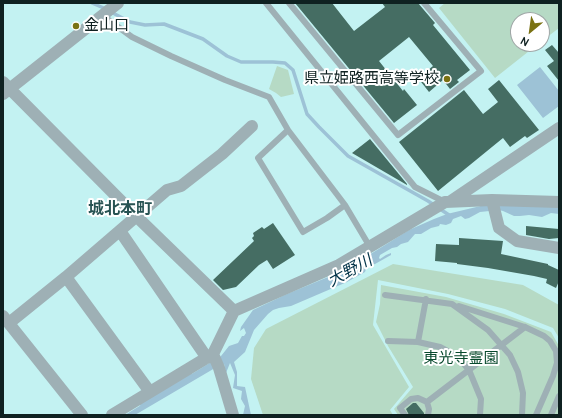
<!DOCTYPE html>
<html>
<head>
<meta charset="utf-8">
<style>
  body { margin:0 }
  #map { position:relative; width:562px; height:418px; overflow:hidden; background:#c3f2f2; font-family:Cabin,sans-serif }
  canvas { display:block }
  .frame { position:absolute; inset:0; border:4px solid #0f2121; pointer-events:none }
  .north { position:absolute; left:510px; top:12px; width:40px; height:40px; box-sizing:border-box; background:#fff; border:1px solid #9fa6a6; border-radius:50%; rotate:209deg; font-size:11px; font-weight:700; line-height:16px; text-align:center; color:#0f2121 }
  .north::after { content:''; display:block; margin:auto; width:14px; height:18px; background:#7a7213; clip-path:polygon(50% 0,100% 100%,50% 72%,0 100%) }
</style>
</head>
<body>
<div id="map">
<canvas width="562" height="418"></canvas>
<div class="frame"></div>
<div class="north">N</div>
</div>
<script>
const c = document.querySelector('canvas').getContext('2d');
c.lineJoin = 'round';
function paint(path, color) { c.fillStyle = color; c.fill(path, 'evenodd'); }
const shape = rows => new Path2D(rows.map(r => 'M' + r).join(''));
function stroke(path, color, width, dash) { c.strokeStyle = color; c.lineWidth = width; c.lineCap = dash ? 'butt' : 'round'; c.setLineDash(dash || []); c.stroke(path); }
function drawText(font, color, halo, rows, align = 'center') {
  c.font = font + ' Cabin,"Noto Sans JP",sans-serif'; c.lineWidth = 4; c.setLineDash([]); c.textBaseline = 'middle'; c.strokeStyle = halo; c.fillStyle = color; for (const [text, x, y, turn = 0] of rows) {
    c.save(); c.translate(x, y); c.rotate((+turn || 0) * Math.PI / 180); c.textAlign = isNaN(turn) ? turn : align; if (halo) c.strokeText(text, 0, 0); c.fillText(text, 0, 0); c.restore();
  }
}
const green = shape([
  [445,3,559,3,559,28,542,41,542,20,518,20,518,44,538,44,495,78,439,8],
  [277,66,288,70,294,94,281,97,276,93,269,89],
  [393,264,523,285,559,305,559,338,553,328,505,309,448,294,378,280,373,325,409,387,390,410,393,415,263,415,251,379,254,348,266,329],
  [381,285,446,297,504,314,551,332,559,346,559,415,398,415,394,409,413,387,388,346,376,322,380,304]
]);
const water = shape([
  [540,67,559,91,559,106,543,118,517,85],
  [489,204,559,205,559,214,551,213,542,217,529,215,520,216,514,216,503,211,499,210,480,212,469,218,465,219,461,216,453,219,451,223,446,225,440,224,439,226,431,228,421,234,415,234,408,242,401,244,397,247,392,248,380,255,379,258,380,259,386,255,391,253,391,255,375,264,367,266,365,272,347,282,291,306,279,308,273,310,268,314,254,330,245,352,234,362,237,372,237,386,245,387,251,415,243,415,245,406,241,399,242,391,233,388,235,375,230,363,226,373,224,364,215,368,135,415,125,415,221,356,229,346,238,343,242,336,244,336,246,333,244,328,240,331,241,327,253,310,287,294,345,270,409,230,434,219,447,214]
]);
const stream = shape([
  [92,3,106,9],
  [111,12,130,22,145,25,164,24,203,39,227,56,241,62,273,62,285,63,293,70,307,114,319,127,348,156,428,201,452,217],
  [141,404,191,375]
]);
const building = shape([
  [295,3,332,3,354,31,385,7,382,3,418,3,435,23,433,25,470,70,457,80,459,82,450,89,443,80,429,92,418,78,433,66,409,37,379,61,403,91,404,89,417,105,394,123],
  [552,45,559,53,559,81,547,66,554,61,545,50],
  [499,80,539,130,527,138,525,136,510,147,503,138,438,191,399,142,464,90,483,114,498,102,488,89],
  [370,139,407,184,407,185,352,153],
  [273,223,295,255,273,269,267,260,259,265,236,287,223,290,213,280,254,241,252,238,254,236,253,233,262,227,264,229],
  [526,226,559,229,559,238,549,239,526,235],
  [459,238,503,241,501,254,548,264,548,265,559,270,559,281,556,288,546,283,547,279,534,276,488,268,457,264,457,263,435,261,436,244,459,245],
  [413,403,416,403,424,413,424,415,409,415,406,409]
]);
const lane = shape([
  [266,3,415,187,445,202],
  [289,3,398,135,481,71,424,3],
  [106,18,132,37,171,56,225,80,269,97,288,130,258,158,303,232,327,218,345,205],
  [288,130,345,205,370,247],
  [385,295,452,304,488,330,510,355,518,372,523,393,522,415],
  [459,306,525,327,544,336,550,341,556,351,557,363,553,376,536,415],
  [388,341,418,342,440,347,457,356,469,370,481,399,480,415],
  [418,342,426,299],
  [427,402,525,327],
  [405,415,400,408,411,399,418,398,427,402,429,409,428,415],
  [551,415,559,396]
]);
const street = shape([
  [3,82,136,216,234,311],
  [3,94,118,3],
  [492,200,499,228,517,241,559,248],
  [451,201,559,128],
  [120,231,207,358],
  [66,277,150,392],
  [3,316,82,415],
  [9,323,66,277,167,190,181,186,222,154,252,126],
  [213,354,219,368,233,415],
  [112,415,213,354,234,311,339,265,445,202,492,200,559,202]
]);
const markers = [
  [76,26,4,"#7a7213"],
  [447,79,4,"#7a7213"]
];
const poiNames = [
  ["金山口",84,26],
  ["県立姫路西高等学校",439,79,"right"]
];
const parkNames = [
  ["東光寺霊園",461,359]
];
const neighbourhoodNames = [
  ["城北本町",120,209]
];
const waterNames = [
  ["大野川",350,271,-29]
];
paint(green, '#b6dac5');
paint(water, '#9dc2d6');
stroke(stream, '#9dc2d6', 3.5);
paint(building, '#456d63');
stroke(lane, '#9eb0b5', 6);
stroke(street, '#9eb0b5', 12);
for (const [x, y, r, color] of markers) { const dot = new Path2D(); dot.arc(x, y, r, 0, 2 * Math.PI); c.fillStyle = color; c.fill(dot); stroke(dot, '#fff', 1.5); }
drawText('15px', '#0f2121', '#fff', poiNames, 'left');
drawText('15px', '#08492d', '#fff', parkNames);
drawText('bold 16px', '#275252', '#fff', neighbourhoodNames);
drawText('italic 16px', '#003247', '#fff', waterNames);
</script>
</body>
</html>
